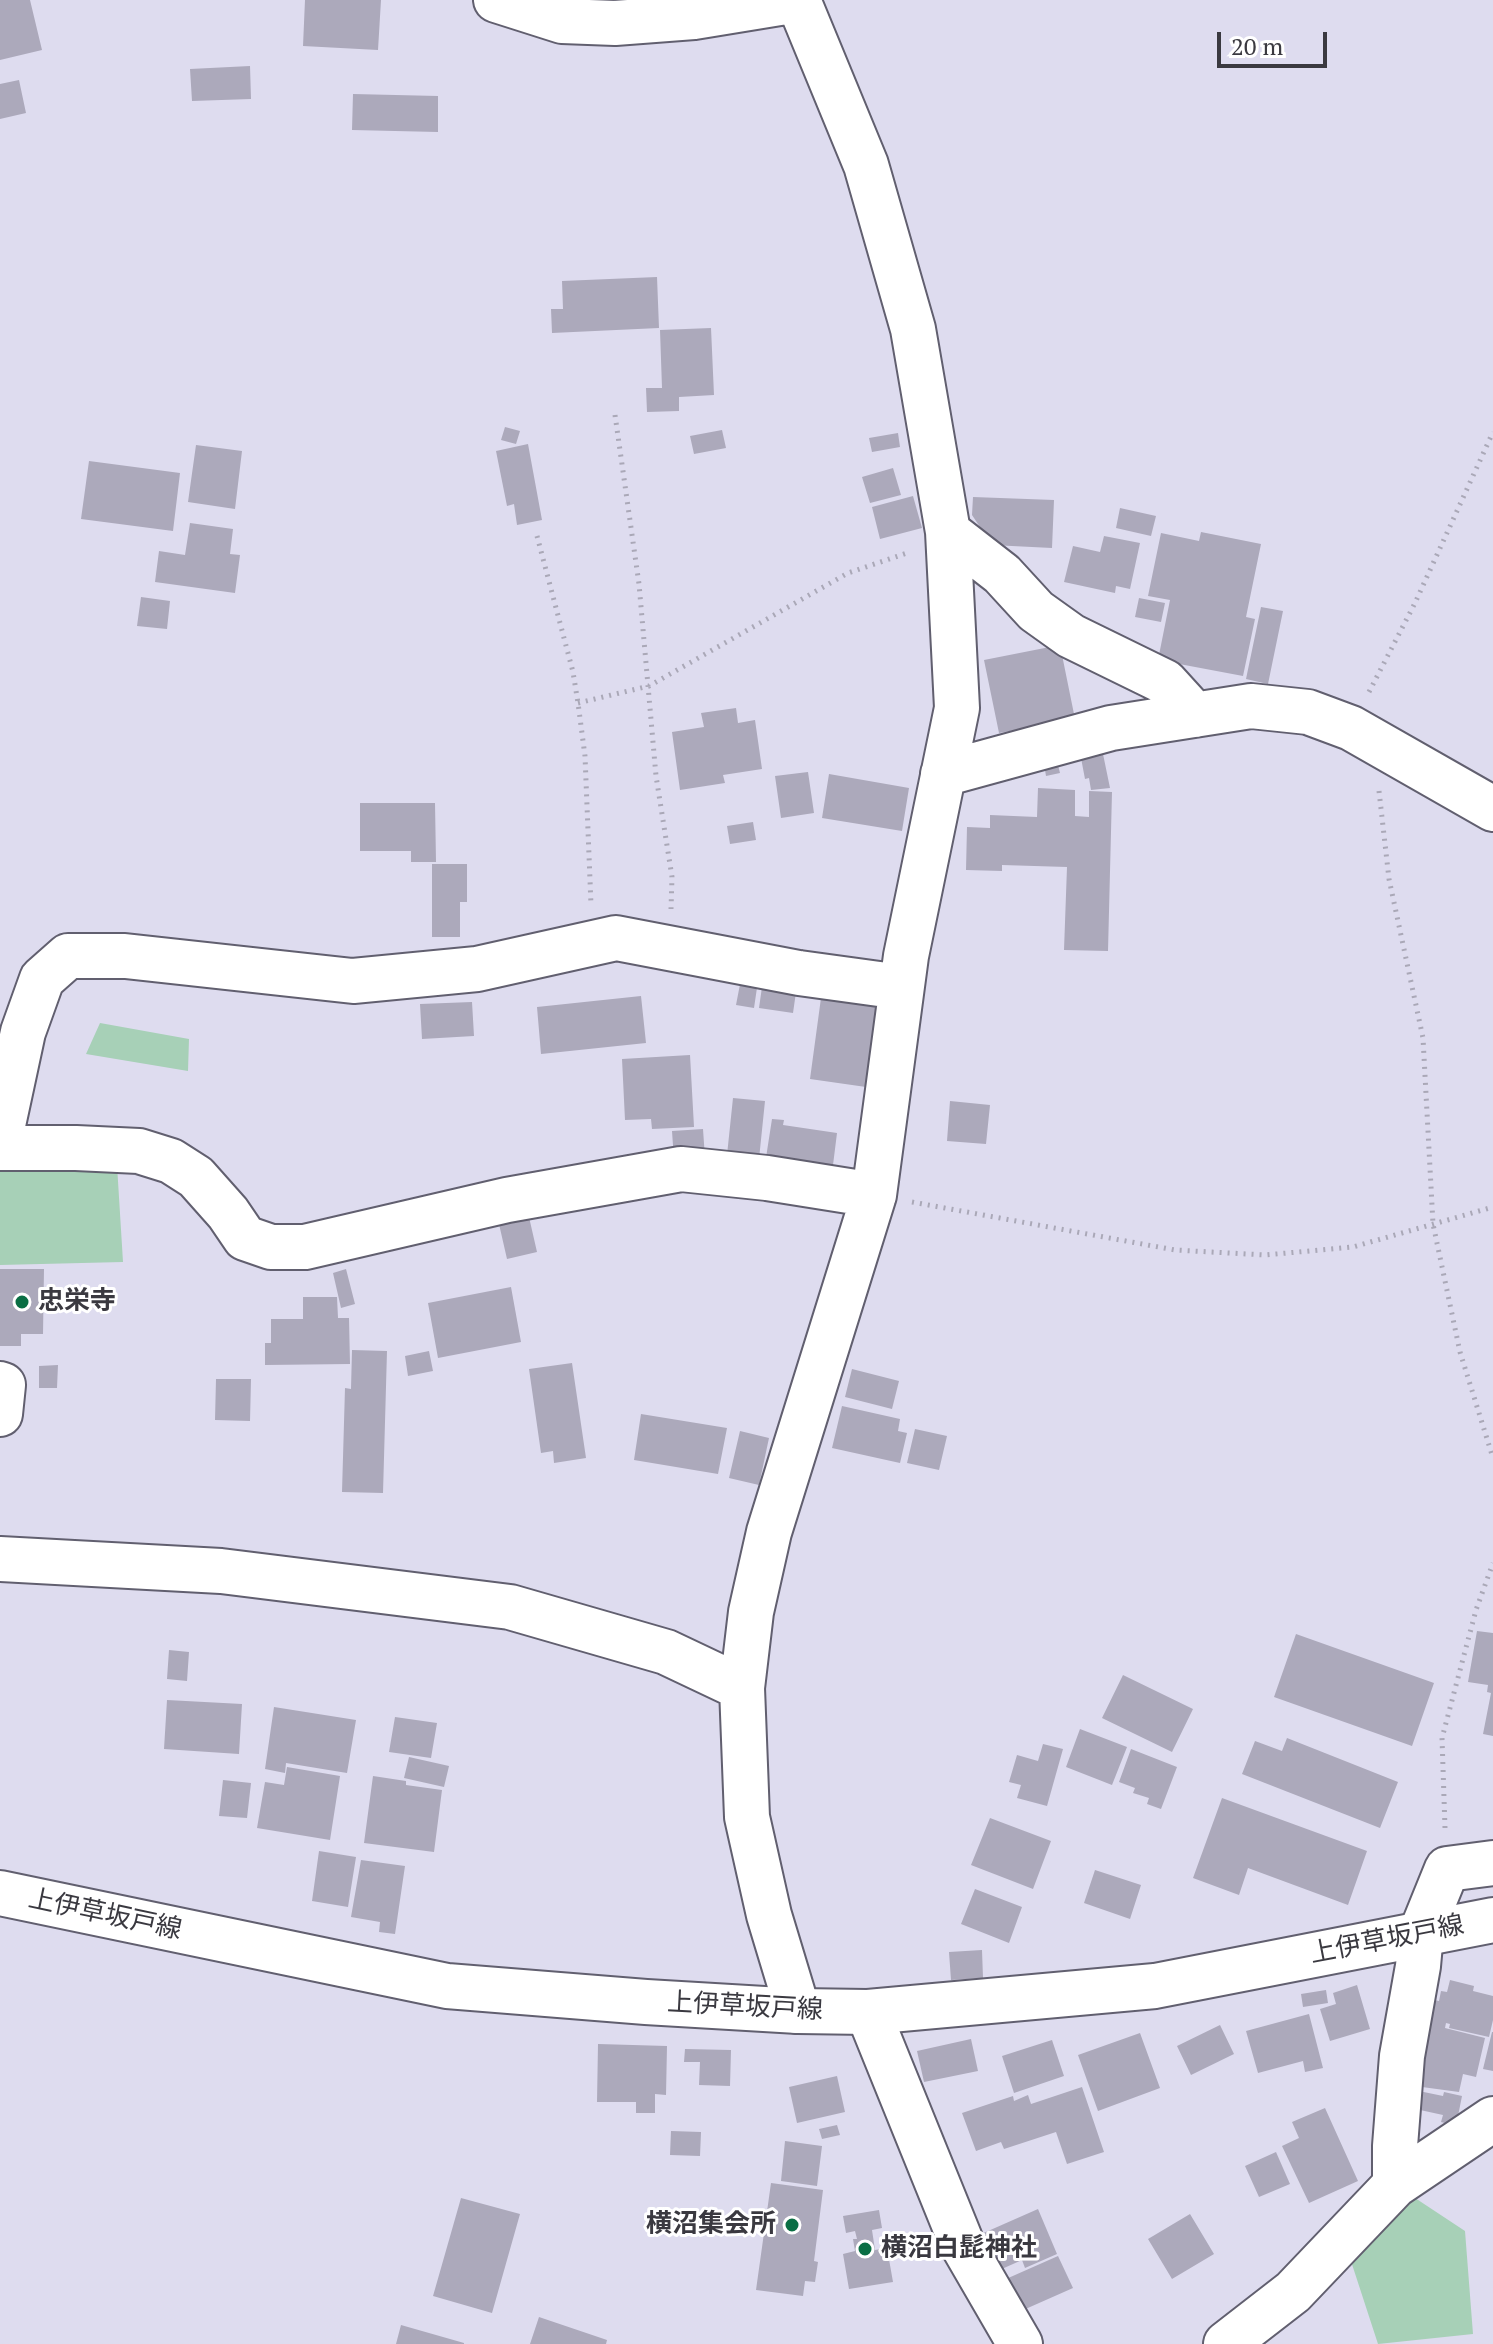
<!DOCTYPE html>
<html>
<head>
<meta charset="utf-8">
<style>
  body { margin:0 }
  #map { position:relative; width:1493px; height:2344px; overflow:hidden; background:#dedcef; font-family:"PT Serif",serif }
  canvas { display:block }
  .scale { position:absolute; left:1217px; top:32px; width:110px; height:36px; box-sizing:border-box; border:4px solid #3a3940; border-top:0; padding-left:10px; font-size:24px; line-height:28px; white-space:nowrap; color:#3a3940; -webkit-text-stroke:6px #fff; paint-order:stroke }
</style>
</head>
<body>
<div id="map">
<canvas width="1493" height="2344"></canvas>
<div class="scale">20 m</div>
</div>
<script>
const c = document.querySelector('canvas').getContext('2d');
c.lineJoin = 'round';
function paint(path, color) { c.fillStyle = color; c.fill(path, 'evenodd'); }
const shape = rows => new Path2D(rows.map(r => 'M' + r).join(''));
function stroke(path, color, width, dash) { c.strokeStyle = color; c.lineWidth = width; c.lineCap = dash ? 'butt' : 'round'; c.setLineDash(dash || []); c.stroke(path); }
function drawText(font, color, halo, rows, align = 'center') {
  c.font = font + ' "PT Serif","Noto Sans JP",serif'; c.lineWidth = 6; c.setLineDash([]); c.textBaseline = 'middle'; c.strokeStyle = halo; c.fillStyle = color; for (const [text, x, y, turn = 0] of rows) {
    c.save(); c.translate(x, y); c.rotate((+turn || 0) * Math.PI / 180); c.textAlign = isNaN(turn) ? turn : align; if (halo) c.strokeText(text, 0, 0); c.fillText(text, 0, 0); c.restore();
  }
}
const green = shape([
  [100,1023,189,1039,188,1071,86,1054],
  [0,1163,117,1165,123,1262,0,1265],
  [1409,2194,1465,2231,1473,2334,1378,2344,1348,2252]
]);
const building = shape([
  [0,0,30,0,42,50,0,60],
  [305,0,381,0,378,50,303,46],
  [250,66,251,99,192,101,190,69],
  [19,80,26,113,0,119,0,84],
  [353,94,438,96,438,132,352,130],
  [657,277,659,328,552,333,551,309,563,309,562,281],
  [711,328,714,395,679,397,679,411,647,412,646,388,662,388,660,330],
  [505,427,520,431,516,444,501,440],
  [722,430,726,448,694,454,690,436],
  [898,433,900,447,872,452,869,438],
  [528,444,542,520,517,525,514,504,507,506,496,451],
  [196,445,242,451,235,509,188,502],
  [89,461,180,473,173,531,81,519],
  [893,468,901,495,870,503,862,477],
  [913,496,922,528,880,539,872,507],
  [973,497,1054,500,1052,548,992,545,972,515],
  [1120,508,1156,516,1151,536,1116,528],
  [190,523,233,529,230,554,240,555,235,593,155,582,159,551,185,555],
  [1201,532,1261,544,1246,617,1255,619,1243,676,1158,660,1170,600,1148,596,1161,533,1199,541],
  [1104,536,1140,543,1130,589,1116,586,1115,593,1064,582,1073,546,1100,552],
  [141,597,170,601,167,629,137,626],
  [1139,598,1165,603,1161,622,1135,617],
  [1261,607,1283,611,1268,684,1246,679],
  [1060,645,1075,719,999,733,984,660],
  [736,708,738,723,755,720,762,769,723,775,725,783,680,790,672,732,704,727,701,713],
  [1103,754,1110,788,1091,790,1089,778,1085,779,1081,758],
  [1057,761,1060,773,1046,776,1044,764],
  [808,772,814,813,781,818,775,776],
  [829,774,909,788,902,831,822,818],
  [1038,788,1075,790,1075,816,1089,817,1089,791,1112,792,1108,951,1064,950,1067,867,1002,865,1002,871,966,870,967,827,990,828,990,815,1037,817],
  [360,803,435,803,436,862,411,862,411,851,360,851],
  [753,822,756,840,730,844,727,826],
  [432,864,467,864,467,902,460,902,460,937,432,937],
  [741,979,758,981,754,1008,736,1005],
  [763,980,797,985,793,1013,759,1008],
  [641,996,646,1043,541,1054,537,1007],
  [821,998,877,1006,866,1087,810,1079],
  [472,1002,474,1036,422,1039,420,1004],
  [690,1055,694,1127,652,1129,651,1119,625,1120,622,1059],
  [733,1098,765,1101,759,1159,727,1155],
  [950,1101,990,1105,986,1144,947,1141],
  [772,1119,784,1120,783,1125,837,1133,832,1173,765,1164],
  [703,1129,705,1158,674,1160,672,1131],
  [529,1217,537,1252,507,1259,499,1224],
  [0,1269,44,1269,43,1334,21,1334,21,1346,0,1346],
  [346,1269,355,1304,341,1308,333,1273],
  [511,1287,521,1342,438,1358,428,1303],
  [303,1297,337,1297,338,1318,349,1318,350,1364,265,1365,265,1343,271,1343,271,1319,303,1319],
  [352,1350,387,1351,383,1493,342,1492,345,1388,351,1389],
  [429,1351,433,1371,408,1376,405,1356],
  [572,1363,586,1458,554,1463,553,1451,541,1453,529,1369],
  [58,1365,57,1388,39,1388,39,1366],
  [852,1369,899,1381,892,1409,845,1397],
  [216,1379,251,1379,250,1421,215,1420],
  [842,1406,900,1419,898,1431,907,1433,900,1463,832,1448],
  [641,1414,727,1428,718,1474,634,1460],
  [915,1429,947,1436,939,1470,907,1463],
  [740,1431,769,1438,759,1485,729,1478],
  [1477,1631,1493,1633,1493,1736,1483,1734,1491,1693,1487,1692,1488,1685,1468,1682],
  [1296,1634,1434,1683,1412,1746,1274,1697],
  [169,1650,189,1652,187,1681,167,1679],
  [1123,1675,1193,1709,1172,1752,1102,1718],
  [167,1700,242,1704,239,1754,164,1749],
  [274,1707,356,1720,347,1773,286,1763,285,1773,265,1769],
  [395,1717,437,1723,431,1758,389,1752],
  [1080,1729,1127,1747,1112,1785,1066,1767],
  [1287,1738,1398,1782,1380,1828,1242,1774,1255,1741,1282,1751],
  [1043,1744,1063,1749,1047,1806,1017,1798,1021,1785,1009,1782,1017,1755,1038,1761],
  [1131,1749,1177,1767,1161,1809,1147,1804,1149,1798,1133,1793,1135,1788,1119,1782],
  [409,1757,449,1766,444,1787,404,1778],
  [287,1767,340,1776,330,1840,257,1828,265,1782,284,1785],
  [373,1776,406,1781,406,1785,442,1790,434,1852,364,1843],
  [223,1780,251,1783,247,1818,219,1816],
  [1222,1798,1367,1851,1348,1905,1248,1868,1239,1895,1193,1878],
  [990,1818,1051,1841,1033,1889,971,1865],
  [319,1851,356,1857,348,1907,312,1901],
  [361,1860,405,1866,395,1934,379,1932,380,1922,351,1917],
  [1095,1870,1141,1885,1130,1919,1084,1903],
  [975,1889,1022,1907,1009,1943,961,1924],
  [982,1950,983,1978,951,1980,949,1952],
  [1450,1980,1474,1986,1473,1991,1493,1996,1493,2020,1489,2037,1449,2028,1450,2024,1446,2023,1445,2028,1485,2038,1476,2077,1463,2074,1459,2092,1422,2087,1423,2080,1415,2078,1425,1998,1439,2001,1441,1991,1447,1992],
  [1357,1985,1370,2029,1330,2041,1320,2009,1336,2004,1333,1993],
  [1326,1990,1328,2003,1303,2007,1301,1994],
  [1309,2014,1323,2068,1305,2072,1303,2061,1258,2073,1246,2031],
  [1220,2025,1234,2054,1191,2075,1177,2046],
  [1492,2032,1493,2032,1493,2071,1483,2069],
  [1140,2033,1160,2088,1098,2111,1078,2055],
  [971,2039,978,2071,924,2082,917,2051],
  [1052,2040,1064,2076,1014,2093,1002,2056],
  [598,2044,667,2046,666,2095,655,2094,655,2113,636,2113,636,2102,597,2102],
  [685,2049,731,2050,730,2086,699,2085,700,2062,684,2062],
  [837,2076,845,2112,797,2123,789,2087],
  [1082,2087,1104,2152,1067,2164,1056,2132,1004,2149,1001,2142,976,2151,962,2113,1013,2096,1014,2101,1028,2095,1031,2104],
  [1414,2090,1443,2096,1444,2092,1462,2096,1456,2126,1441,2122,1443,2115,1411,2108],
  [1325,2108,1358,2181,1309,2203,1282,2146,1299,2138,1292,2122],
  [837,2125,840,2135,822,2139,819,2129],
  [671,2131,701,2132,700,2156,670,2155],
  [785,2141,822,2146,817,2186,781,2181],
  [1276,2152,1290,2184,1259,2197,1245,2166],
  [771,2183,823,2190,814,2261,818,2262,815,2282,805,2281,803,2296,756,2290],
  [461,2198,520,2214,492,2313,433,2296],
  [1038,2209,1057,2254,1025,2268,1022,2260,995,2272,979,2235],
  [879,2210,882,2228,872,2230,875,2250,887,2248,893,2282,849,2289,843,2254,855,2251,853,2239,857,2239,855,2231,846,2233,843,2216],
  [1190,2214,1214,2254,1172,2279,1148,2239],
  [1058,2256,1073,2288,1021,2311,1006,2279],
  [539,2317,607,2340,606,2344,530,2344],
  [401,2325,464,2343,464,2344,396,2344]
]);
const path = shape([
  [615,415,639,584,656,776,672,877,671,909],
  [537,536,573,672,578,703,585,756,591,905],
  [1369,692,1415,603,1493,432],
  [578,703,649,686,848,573,910,552],
  [1379,791,1389,879,1423,1038,1433,1224,1460,1352,1493,1458],
  [912,1202,1175,1250,1265,1255,1353,1247,1493,1207],
  [1445,1828,1442,1738,1476,1610,1493,1563]
]);
const minor = shape([
  [496,0,562,21,615,23,694,17,798,0],
  [798,0,866,165,913,329,948,532,957,708,906,956,874,1195,769,1532,751,1612,742,1688,747,1817,769,1915,798,2011],
  [948,532,1002,574,1036,611,1071,636,1165,682,1195,715],
  [943,774,1111,728,1251,706,1308,712,1351,728,1493,809],
  [0,1139,23,1032,42,979,68,956,125,956,353,981,477,969,616,938,799,973,901,987],
  [0,1148,76,1148,139,1151,171,1161,196,1177,228,1213,245,1238,271,1247,305,1247,507,1200,681,1169,767,1178,874,1195],
  [0,1384,3,1385,0,1414],
  [0,1559,221,1571,510,1607,666,1652,742,1688],
  [868,2012,962,2244,1020,2344],
  [1395,2185,1395,2146,1402,2056,1418,1966,1421,1933,1447,1869,1493,1863],
  [1226,2344,1293,2292,1395,2185,1493,2119]
]);
const major = shape([
  [0,1893,447,1986,646,2002,798,2011,868,2012,1155,1986,1493,1920]
]);
const markers = [
  [22,1302,8,"#0a6e44"],
  [792,2225,8,"#0a6e44"],
  [865,2249,8,"#0a6e44"]
];
const poiNames = [
  ["忠栄寺",38,1302],
  ["横沼集会所",776,2225,"right"],
  ["横沼白髭神社",881,2249]
];
const streetNames = [
  ["上伊草坂戸線",105,1915,12],
  ["上伊草坂戸線",1387,1940,-11],
  ["上伊草坂戸線",745,2007,3]
];
paint(green, '#a7d0b7');
paint(building, '#aca9bb');
stroke(minor, '#615f6f', 48);
stroke(major, '#615f6f', 48);
stroke(path, '#aaa8b7', 5, [2, 6]);
stroke(minor, '#fff', 44);
stroke(major, '#fff', 44);
for (const [x, y, r, color] of markers) { const dot = new Path2D(); dot.arc(x, y, r, 0, 2 * Math.PI); c.fillStyle = color; c.fill(dot); stroke(dot, '#fff', 3); }
drawText('bold 26px', '#3a3940', '#fff', poiNames, 'left');
drawText('26px', '#3a3940', '#fff', streetNames);
</script>
</body>
</html>
